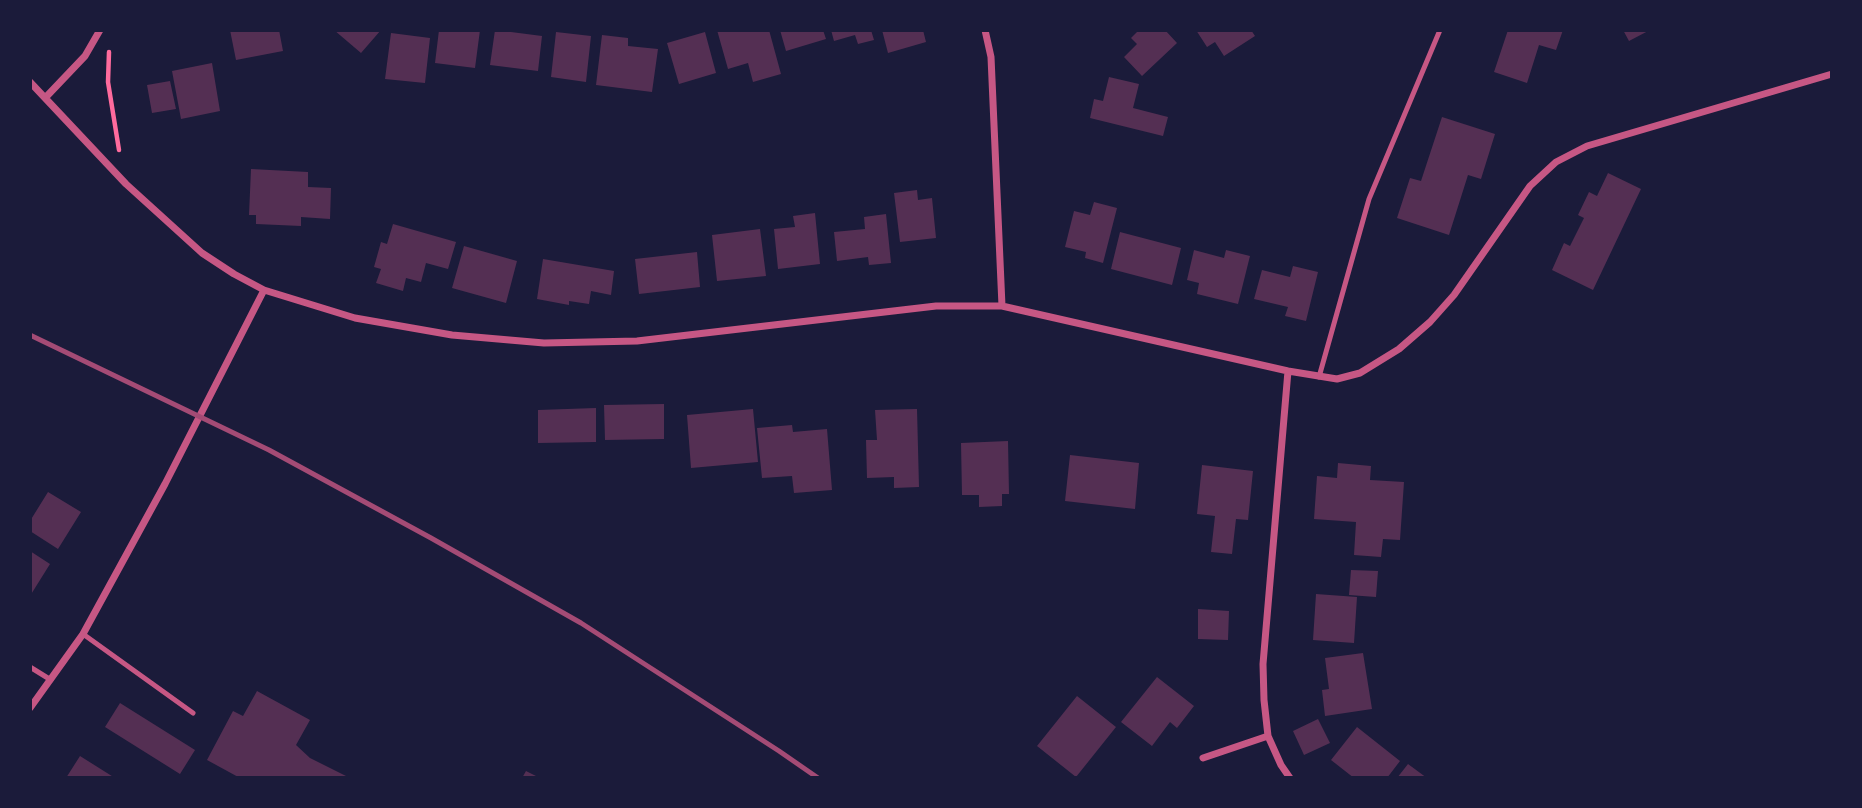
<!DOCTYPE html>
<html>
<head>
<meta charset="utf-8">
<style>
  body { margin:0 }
  #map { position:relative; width:1862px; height:808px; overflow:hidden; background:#1b1b3a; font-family:"Exo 2",sans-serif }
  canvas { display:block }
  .frame { position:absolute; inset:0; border:32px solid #1b1b3a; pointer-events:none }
</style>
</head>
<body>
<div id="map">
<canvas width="1862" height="808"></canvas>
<div class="frame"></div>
</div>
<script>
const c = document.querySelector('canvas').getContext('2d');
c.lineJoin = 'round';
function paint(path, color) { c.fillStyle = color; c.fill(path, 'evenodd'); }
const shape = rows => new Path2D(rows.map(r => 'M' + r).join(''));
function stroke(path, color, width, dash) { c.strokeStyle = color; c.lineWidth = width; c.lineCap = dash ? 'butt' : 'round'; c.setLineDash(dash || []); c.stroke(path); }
const building = shape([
  [230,30,279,30,283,51,236,60],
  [334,30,381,30,361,53],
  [439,30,480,30,475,68,435,63],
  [495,30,511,30,511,32,542,36,538,71,490,65],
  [717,30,769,30,781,74,753,82,748,63,728,69],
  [780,30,823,30,826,39,786,51],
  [831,30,871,30,874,40,858,44,855,35,834,41],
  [882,30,923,30,926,42,888,53],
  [1139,30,1165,30,1177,43,1142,76,1124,57,1137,44,1131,38],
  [1196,30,1251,30,1255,36,1224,56,1215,42,1207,47],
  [1508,30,1563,30,1556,50,1539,45,1527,83,1494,72],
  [1623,30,1650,30,1629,41],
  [556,32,591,36,586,82,551,77],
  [705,32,716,73,679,84,667,43],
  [391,33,430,38,425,83,385,79],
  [602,35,628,38,628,46,658,49,652,92,596,85],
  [212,63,220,111,181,119,172,71],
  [1109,77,1139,84,1133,108,1168,117,1163,136,1090,118,1094,99,1103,101],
  [170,81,176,109,152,113,147,85],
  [1442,117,1495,134,1481,179,1468,175,1449,235,1397,218,1410,178,1421,181],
  [251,169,308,172,308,187,331,188,330,219,301,217,301,226,256,224,256,215,249,215],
  [1608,173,1641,189,1593,290,1552,270,1564,243,1570,246,1584,218,1578,215,1589,192,1597,196],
  [917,190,918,200,932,198,936,238,900,242,894,193],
  [1094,202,1117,208,1103,263,1085,258,1086,252,1065,247,1074,211,1090,215],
  [815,213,820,264,778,269,774,229,795,227,793,216],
  [886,214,891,263,869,265,868,257,837,261,834,232,865,229,864,217],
  [393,224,456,242,448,269,426,263,421,282,406,278,403,291,376,283,381,269,374,267,381,242,387,244],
  [760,229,766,276,717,281,712,235],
  [1120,232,1181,248,1172,285,1111,269],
  [464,246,517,261,506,303,452,288],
  [1194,250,1224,258,1226,250,1250,256,1238,304,1197,294,1199,283,1187,280],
  [697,252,700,287,639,294,635,259],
  [543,259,614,271,611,295,591,291,589,304,569,301,569,305,537,299],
  [1293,266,1318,272,1306,321,1285,316,1288,307,1254,299,1262,270,1290,277],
  [664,404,664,439,605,440,604,405],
  [596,408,596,442,538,443,538,410],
  [753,409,758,462,691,468,687,415],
  [917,409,919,487,894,488,894,477,867,478,866,440,877,440,875,410],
  [792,425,793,432,827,429,832,490,794,493,792,476,762,478,757,428],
  [1008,441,1009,494,1002,494,1002,506,979,507,979,495,962,495,961,443],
  [1070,455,1139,463,1135,509,1065,501],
  [1338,463,1371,466,1370,480,1404,482,1400,540,1383,539,1381,557,1354,555,1356,522,1314,519,1317,476,1337,478],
  [1202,465,1253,471,1248,520,1236,519,1232,554,1211,552,1215,516,1197,514],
  [48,492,81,512,58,549,30,531,30,521],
  [30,551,50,564,30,596],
  [1351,570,1378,571,1376,597,1349,595],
  [1316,594,1357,597,1354,643,1313,640],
  [1198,609,1229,611,1228,640,1198,639],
  [1363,653,1372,709,1325,716,1322,690,1329,689,1325,658],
  [1157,677,1194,706,1177,728,1170,722,1152,746,1121,722],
  [257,691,310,720,296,745,310,758,350,778,240,778,207,760,233,711,243,716],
  [1077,696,1116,727,1076,777,1037,746],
  [120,703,195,750,180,774,105,727],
  [1318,719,1330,743,1304,755,1293,731],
  [1357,727,1400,761,1387,778,1354,778,1331,760],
  [80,756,115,778,66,778],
  [1408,764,1427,778,1397,778],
  [526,771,540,778,522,778]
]);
const path = shape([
  [109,52,108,82,119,150]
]);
const service = shape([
  [1319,377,1369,199,1440,30],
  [83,634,193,713],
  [30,667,51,680]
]);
const minor = shape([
  [985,30,991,57,1002,306],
  [30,82,126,184,202,253,234,274,264,290,355,318,452,335,544,343,637,341,936,306,1002,306,1288,371,1337,379,1360,373,1399,349,1430,322,1454,295,1530,186,1556,162,1587,146,1832,74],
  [46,97,85,56,100,30],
  [1288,371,1263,664,1264,700,1268,736,1281,765,1290,778],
  [30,708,83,634,165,484,264,290],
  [1203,758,1268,736]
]);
const rail = shape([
  [30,335,269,450,431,538,581,623,779,751,818,778]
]);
paint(building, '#542f53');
stroke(path, '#ff6b9d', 4.5);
stroke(service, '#c65784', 5);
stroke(minor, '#c65784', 7);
stroke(rail, '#a44b75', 5);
</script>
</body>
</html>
